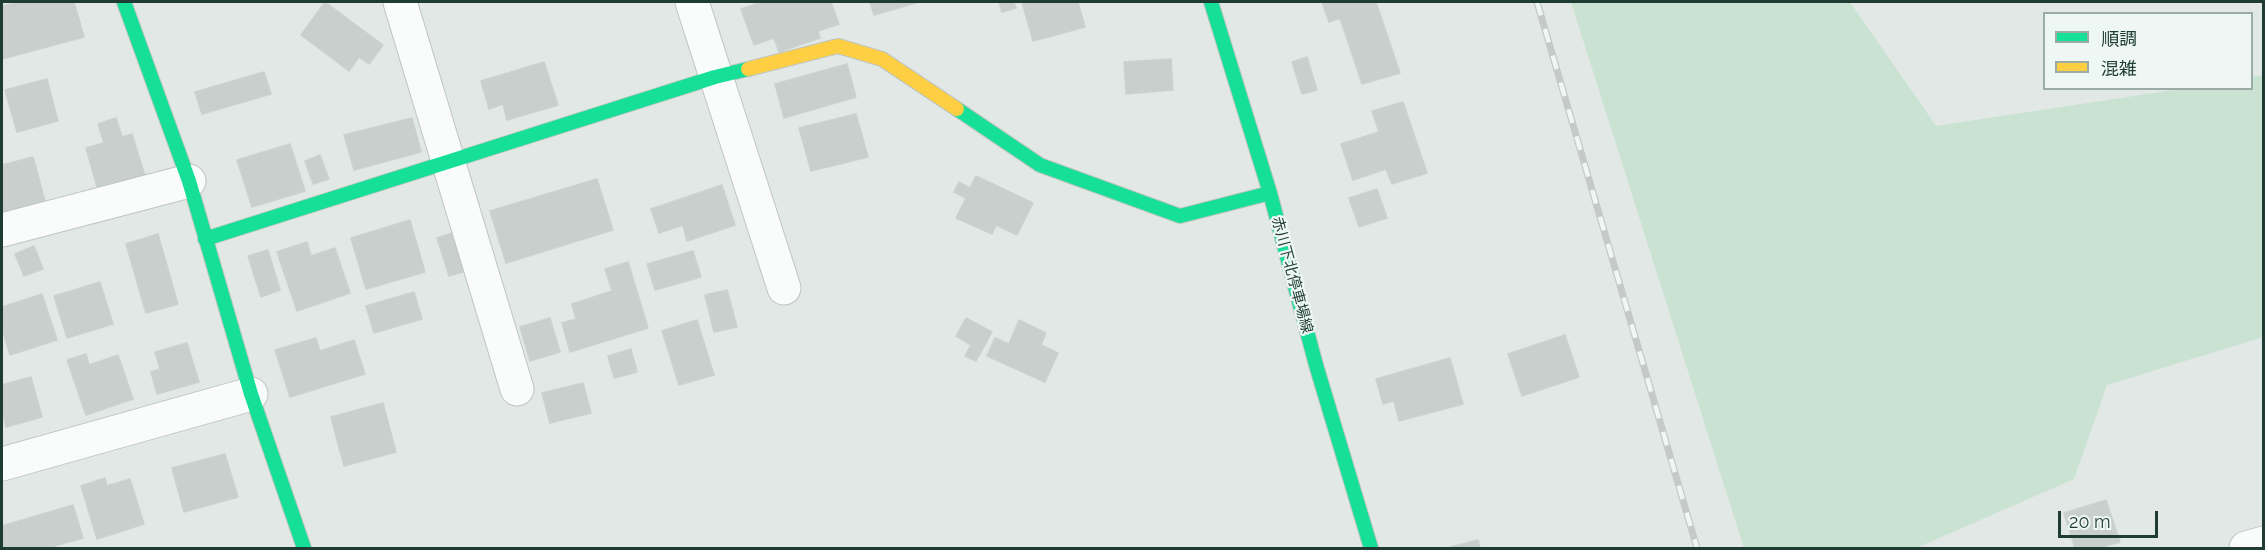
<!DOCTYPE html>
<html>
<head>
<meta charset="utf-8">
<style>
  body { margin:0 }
  #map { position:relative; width:2265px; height:550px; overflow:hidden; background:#e1e8e5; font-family:Raleway,"Noto Sans JP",sans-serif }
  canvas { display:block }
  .frame { position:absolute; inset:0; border:3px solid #1e3b34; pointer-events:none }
  .legend { position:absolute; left:2043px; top:12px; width:210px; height:78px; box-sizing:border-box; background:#eef7f3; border:2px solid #9baca7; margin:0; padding:8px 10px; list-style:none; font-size:18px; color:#1e3b34 }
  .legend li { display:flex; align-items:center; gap:12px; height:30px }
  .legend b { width:30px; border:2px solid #9baca7 }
  .scale { position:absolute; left:2058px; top:511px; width:100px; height:27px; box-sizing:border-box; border:3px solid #1e3b34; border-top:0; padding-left:8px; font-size:18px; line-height:21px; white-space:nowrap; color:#1e3b34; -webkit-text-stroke:4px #eef7f3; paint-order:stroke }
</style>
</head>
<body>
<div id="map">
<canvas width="2265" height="550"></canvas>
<div class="frame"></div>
<ul class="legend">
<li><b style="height:8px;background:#16e098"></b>順調</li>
<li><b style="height:8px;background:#ffcf43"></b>混雑</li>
</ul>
<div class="scale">20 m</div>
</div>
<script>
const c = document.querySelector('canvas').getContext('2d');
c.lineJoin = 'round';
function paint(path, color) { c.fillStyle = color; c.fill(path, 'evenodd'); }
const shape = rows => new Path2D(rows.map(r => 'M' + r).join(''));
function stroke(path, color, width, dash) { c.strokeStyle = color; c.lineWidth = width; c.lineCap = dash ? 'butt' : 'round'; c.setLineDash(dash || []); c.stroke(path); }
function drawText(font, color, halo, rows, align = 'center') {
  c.font = font + ' Raleway,"Noto Sans JP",sans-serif'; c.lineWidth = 4.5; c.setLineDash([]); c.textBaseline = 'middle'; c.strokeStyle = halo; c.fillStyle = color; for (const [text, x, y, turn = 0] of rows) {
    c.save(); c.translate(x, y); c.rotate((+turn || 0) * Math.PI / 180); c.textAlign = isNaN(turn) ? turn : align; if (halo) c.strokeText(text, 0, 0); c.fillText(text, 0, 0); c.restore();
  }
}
const green = shape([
  [1571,2,1850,2,1936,126,2180,89,2252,88,2252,77,2263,75,2263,337,2107,385,2074,479,1916,548,1744,548]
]);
const building = shape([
  [20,2,74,2,84,37,2,59,2,6,20,2],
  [325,2,383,45,369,64,359,57,349,71,301,35,325,2],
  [762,2,831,2,839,24,818,31,820,38,779,52,774,38,754,45,741,9,762,2],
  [870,2,919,2,874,15,870,2],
  [999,2,1014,2,1016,8,1002,12,999,2],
  [1022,2,1078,2,1085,27,1033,41,1022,2],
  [1322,2,1376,2,1400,73,1362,84,1340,18,1329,22,1322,2],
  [1307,57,1317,90,1302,94,1292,62,1307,57],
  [1171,59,1173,90,1126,94,1124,62,1171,59],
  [544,62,558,105,507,120,503,104,489,109,481,81,544,62],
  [847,64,856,97,784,118,775,84,847,64],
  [264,72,271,94,202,114,195,92,264,72],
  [47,79,58,121,17,132,5,90,47,79],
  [1403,102,1427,173,1392,184,1386,169,1353,180,1341,144,1379,132,1372,111,1403,102],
  [856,114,868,157,811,171,799,128,856,114],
  [116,118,122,137,132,134,145,176,98,190,86,148,104,143,98,124,116,118],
  [412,118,421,152,354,170,344,135,412,118],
  [290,144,305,191,252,207,237,160,290,144],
  [320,155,329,179,313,184,305,161,320,155],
  [33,157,45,201,2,213,2,165,33,157],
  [976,176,1033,203,1017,235,996,225,992,234,956,218,966,198,954,192,959,182,970,188,976,176],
  [597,179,613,230,506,263,490,211,597,179],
  [722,185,735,225,687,241,683,225,659,233,651,209,722,185],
  [1377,189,1387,218,1359,227,1349,198,1377,189],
  [410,220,425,272,366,289,351,238,410,220],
  [455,232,466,271,449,276,437,238,455,232],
  [158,234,178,304,146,313,126,244,158,234],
  [307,242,311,256,335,248,350,293,297,311,277,252,307,242],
  [34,246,43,269,24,276,15,254,34,246],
  [268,250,280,290,261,297,248,256,268,250],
  [693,251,701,277,655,290,647,264,693,251],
  [628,262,648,328,570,352,562,323,576,319,572,304,612,291,605,269,628,262],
  [100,282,113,324,67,338,54,296,100,282],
  [727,290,737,327,714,332,705,295,727,290],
  [414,292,422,319,374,333,366,306,414,292],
  [42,294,57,340,10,355,2,328,2,307,42,294],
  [550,318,560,352,530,361,520,327,550,318],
  [966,318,992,332,976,361,965,356,971,345,956,336,966,318],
  [697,320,714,375,679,385,662,331,697,320],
  [1019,320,1046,333,1041,345,1058,353,1045,382,987,356,995,338,1009,344,1019,320],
  [1565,335,1579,377,1522,396,1508,354,1565,335],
  [316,338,320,351,354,340,365,374,290,397,275,350,316,338],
  [187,343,199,382,157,394,151,372,160,369,155,352,187,343],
  [631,349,637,372,614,378,608,356,631,349],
  [86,354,89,365,118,355,133,399,86,415,67,360,86,354],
  [1450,358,1463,404,1399,421,1394,401,1383,404,1376,379,1450,358],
  [31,377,42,417,6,427,2,412,2,385,31,377],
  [583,383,591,413,550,423,542,393,583,383],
  [383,403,396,452,344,466,331,417,383,403],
  [225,454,238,497,184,512,172,468,225,454],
  [105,478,107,486,130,479,144,524,97,539,81,486,105,478],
  [2106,500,2120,542,2099,548,2075,548,2064,513,2106,500],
  [73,505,83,538,47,548,2,548,2,526,73,505],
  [1478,540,1480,548,1447,548,1478,540]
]);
const street = shape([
  [400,2,517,389],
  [692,2,784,288],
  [2,230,189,181],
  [2,464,251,394],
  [2246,548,2264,543]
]);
const fast = shape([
  [124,2,189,181,251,394,304,548],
  [1211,2,1270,193,1316,365,1371,548],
  [957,109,1040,165,1180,216,1270,193],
  [205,239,715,77,748,69]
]);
const slow = shape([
  [748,69,838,46,882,59,957,109]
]);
const rail = shape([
  [1537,2,1697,548]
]);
const streetNames = [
  ["赤川下北停車場線",1292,275,75]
];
paint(green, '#c9e2d1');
paint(building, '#c8cfcc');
stroke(building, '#cad1ce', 1.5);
stroke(street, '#bec5c2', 35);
stroke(fast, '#bdc5c2', 16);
stroke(slow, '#bdc5c2', 16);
stroke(street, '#fafcfb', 33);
stroke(fast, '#16e098', 14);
stroke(slow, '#ffcf43', 14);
stroke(rail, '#c5cac8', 7);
stroke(rail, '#eef7f3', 4.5, [14]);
drawText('15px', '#1e3b34', '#eef7f3', streetNames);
</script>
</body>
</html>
